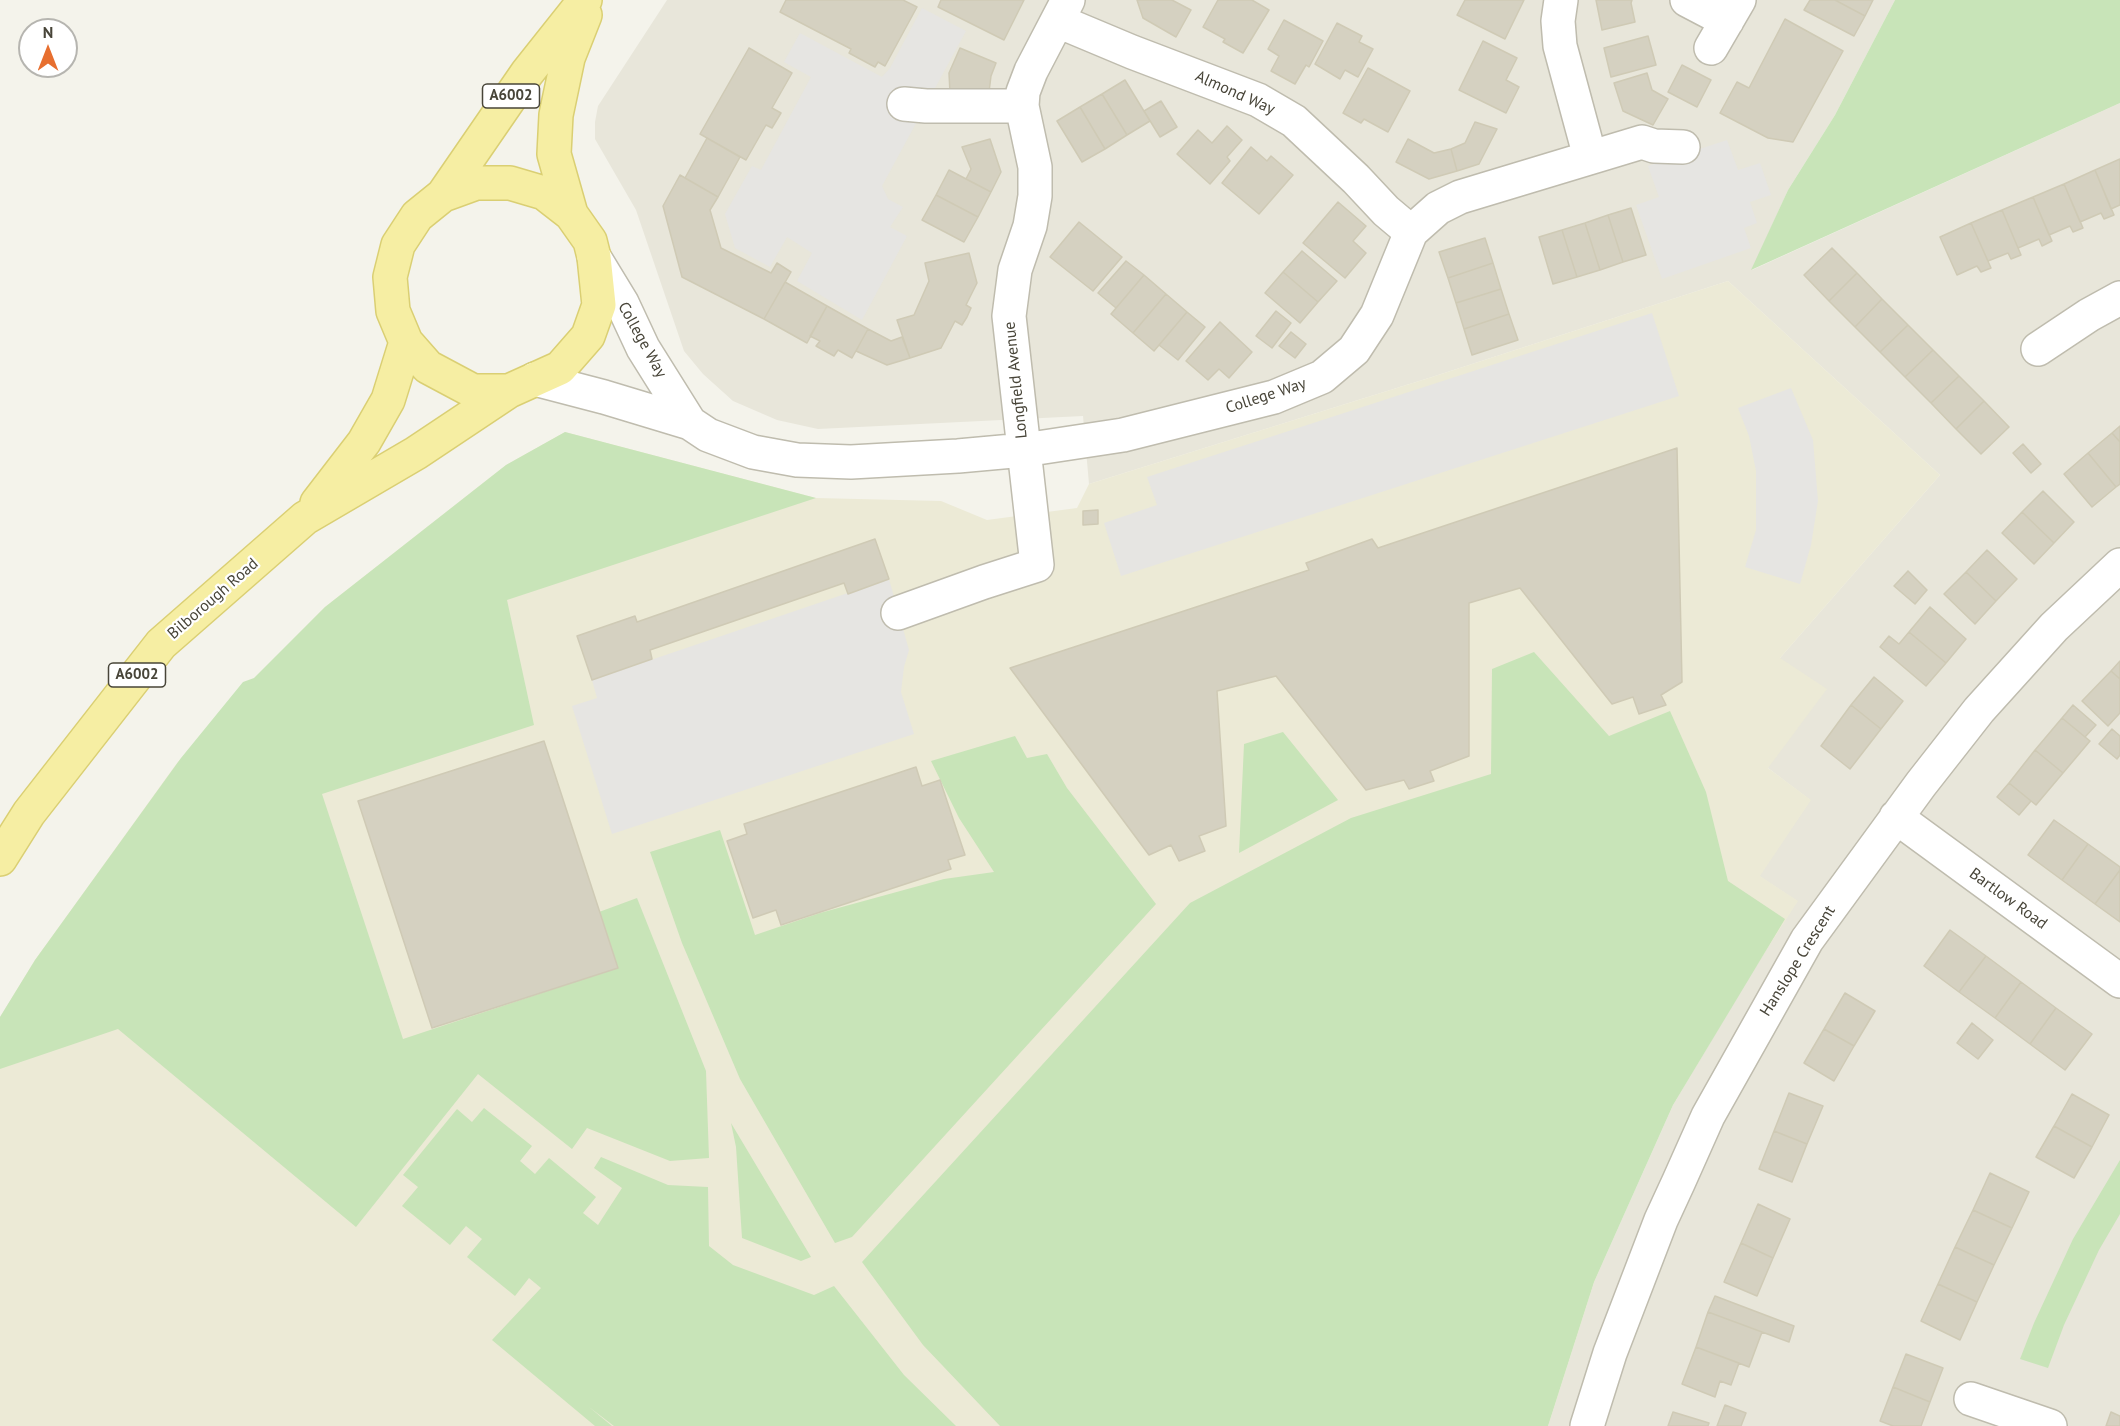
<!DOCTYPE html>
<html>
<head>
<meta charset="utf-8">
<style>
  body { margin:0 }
  #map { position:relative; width:2120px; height:1426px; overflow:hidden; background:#f4f3eb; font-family:"PT Sans",sans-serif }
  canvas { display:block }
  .north { position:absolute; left:18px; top:18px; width:60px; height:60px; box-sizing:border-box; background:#fff; border:2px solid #b6b5b0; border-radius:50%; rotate:0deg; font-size:16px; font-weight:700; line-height:24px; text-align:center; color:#484539 }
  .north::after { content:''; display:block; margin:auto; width:21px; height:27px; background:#e76f2f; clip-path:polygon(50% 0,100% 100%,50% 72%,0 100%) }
</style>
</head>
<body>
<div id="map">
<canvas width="2120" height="1426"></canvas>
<div class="north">N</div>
</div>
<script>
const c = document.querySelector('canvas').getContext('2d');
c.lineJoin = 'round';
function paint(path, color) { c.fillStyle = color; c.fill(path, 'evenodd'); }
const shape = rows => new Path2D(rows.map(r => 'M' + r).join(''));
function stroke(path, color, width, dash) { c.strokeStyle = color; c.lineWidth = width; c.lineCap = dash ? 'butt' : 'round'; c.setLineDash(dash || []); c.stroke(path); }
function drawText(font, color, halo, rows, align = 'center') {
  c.font = font + ' "PT Sans",sans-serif'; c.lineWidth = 4.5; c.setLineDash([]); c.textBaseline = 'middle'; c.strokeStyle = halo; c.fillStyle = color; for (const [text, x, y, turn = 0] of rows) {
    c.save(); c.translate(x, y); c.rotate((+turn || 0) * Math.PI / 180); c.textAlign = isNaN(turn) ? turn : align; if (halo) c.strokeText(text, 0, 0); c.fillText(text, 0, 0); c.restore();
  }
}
const residential = shape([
  [667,0,1895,0,1835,115,1788,190,1752,270,2120,103,2120,1426,1548,1426,1594,1282,1673,1105,1749,977,1797,901,1759,876,1810,800,1768,768,1780,658,1940,475,1728,281,1432,377,1089,484,1083,416,818,429,777,420,733,401,703,374,684,351,636,210,595,139,595,122,598,106]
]);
const education = shape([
  [1728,281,1940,475,1780,658,1827,689,1768,768,1811,800,1760,876,1798,901,1749,977,1673,1105,1648,1156,1594,1282,1548,1426,0,1426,0,1017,35,960,177,763,247,686,325,607,506,465,565,432,816,498,941,501,987,520,1077,508,1089,484,1432,377]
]);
const green = shape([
  [1895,0,2120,0,2120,103,1751,270,1788,190,1835,115],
  [565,432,816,498,507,600,534,725,322,794,403,1039,617,968,599,912,637,898,706,1071,709,1158,670,1161,587,1128,572,1149,478,1074,356,1227,118,1029,0,1069,0,1017,35,960,181,758,243,682,254,678,325,607,506,465],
  [1534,652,1609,736,1670,711,1706,792,1728,881,1785,919,1673,1105,1594,1282,1548,1426,1000,1426,923,1345,862,1262,1190,903,1351,818,1491,774,1492,669],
  [1283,732,1338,800,1239,853,1244,744],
  [1015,736,1027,758,1047,754,1067,788,1156,904,852,1237,835,1243,740,1079,682,943,650,852,720,830,755,935,820,913,944,879,994,872,959,818,931,761],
  [484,1108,532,1146,520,1161,535,1174,549,1158,596,1197,583,1213,598,1225,622,1188,594,1168,601,1157,668,1185,708,1187,709,1246,733,1265,814,1295,834,1286,904,1375,956,1426,614,1426,589,1407,612,1426,595,1426,492,1340,541,1288,529,1278,515,1296,467,1257,482,1239,466,1226,450,1245,402,1206,418,1187,403,1175,457,1109,472,1122],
  [731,1123,811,1257,801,1261,742,1238,736,1147],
  [2120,1160,2120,1214,2099,1250,2064,1325,2048,1368,2020,1359,2034,1323,2073,1239]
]);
const parking = shape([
  [922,8,966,31,882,186,888,199,903,207,890,227,907,236,862,320,797,281,812,253,787,237,770,267,735,248,725,214,752,166,761,170,811,77,784,62,800,33,882,77,890,68],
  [1727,140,1738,170,1760,163,1771,195,1750,202,1757,223,1744,228,1751,248,1662,279,1636,205,1659,197,1648,166],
  [1652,313,1679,396,1121,576,1104,523,1157,505,1147,477],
  [1791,388,1813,440,1818,501,1811,545,1800,584,1745,567,1756,530,1756,471,1749,436,1738,408],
  [889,579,909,650,904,667,901,692,914,734,612,834,572,706,597,698,592,680]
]);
const building = shape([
  [786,0,903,0,917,7,885,66,878,62,875,67,849,53,851,49,780,12,786,0],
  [941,0,1024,0,1004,40,938,7,941,0],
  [1137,0,1172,0,1191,10,1176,37,1143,18,1137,0],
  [1218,0,1252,0,1269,10,1243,53,1223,42,1225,39,1203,27,1218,0],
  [1465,0,1524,0,1505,39,1457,15,1465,0],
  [1596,0,1632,0,1631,3,1635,22,1602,30,1596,0],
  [1810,0,1835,0,1865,16,1854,36,1804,10,1810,0],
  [1835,0,1873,0,1865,16,1835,0],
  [1785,19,1843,51,1793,142,1768,138,1720,113,1737,82,1749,88,1785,19],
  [1284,20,1323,41,1309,67,1306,65,1295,84,1271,71,1279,56,1268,49,1284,20],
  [1337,23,1362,36,1359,42,1373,49,1358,77,1345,70,1340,79,1315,64,1337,23],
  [1648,36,1656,65,1611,77,1604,48,1648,36],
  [1483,41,1517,58,1506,80,1519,87,1506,113,1459,90,1483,41],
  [749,48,792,73,772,108,781,113,772,128,766,125,746,160,700,134,749,48],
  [960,48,996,63,991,76,989,92,950,93,949,73,960,48],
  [1682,65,1711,80,1697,107,1668,92,1682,65],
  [1368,68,1410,91,1388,132,1364,119,1361,123,1343,113,1368,68],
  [1647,73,1652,90,1668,99,1653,125,1623,111,1614,83,1647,73],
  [1125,80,1150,121,1127,135,1102,94,1125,80],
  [1102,94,1127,135,1105,149,1080,107,1102,94],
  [1161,101,1177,127,1160,137,1144,111,1161,101],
  [1080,107,1105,149,1082,162,1057,121,1080,107],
  [1475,122,1497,129,1479,164,1457,171,1451,149,1465,143,1475,122],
  [1227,126,1242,140,1227,157,1230,161,1210,184,1177,154,1198,130,1212,143,1227,126],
  [707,138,740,157,718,197,685,178,707,138],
  [990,139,1001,172,991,192,966,179,971,169,962,147,990,139],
  [1408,139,1434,153,1451,149,1457,171,1429,179,1396,162,1408,139],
  [1251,147,1267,161,1271,156,1293,175,1259,214,1222,183,1251,147],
  [2120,159,2120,205,2111,209,2095,170,2120,159],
  [949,170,991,192,978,217,936,195,949,170],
  [2095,170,2114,215,2104,219,2101,213,2080,222,2064,184,2095,170],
  [680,175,718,197,710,210,721,248,771,273,777,263,791,272,764,319,682,277,663,206,680,175],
  [2064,184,2083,228,2073,232,2070,226,2049,235,2033,197,2064,184],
  [936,195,978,217,964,242,922,220,936,195],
  [2033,197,2052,241,2042,246,2039,239,2018,248,2002,210,2033,197],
  [1338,202,1366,226,1353,241,1366,253,1345,278,1303,243,1338,202],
  [1631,208,1646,255,1623,262,1608,215,1631,208],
  [2002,210,2021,255,2011,259,2008,253,1988,261,1971,223,2002,210],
  [1608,215,1623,262,1600,270,1585,223,1608,215],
  [1079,222,1122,257,1093,291,1050,257,1079,222],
  [1585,223,1600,270,1577,277,1562,230,1585,223],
  [1971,223,1991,268,1981,272,1977,266,1957,275,1940,237,1971,223],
  [1562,230,1577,277,1553,284,1539,237,1562,230],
  [1485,238,1493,263,1448,278,1439,252,1485,238],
  [1832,248,1857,273,1829,301,1804,275,1832,248],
  [1302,251,1337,281,1318,302,1283,272,1302,251],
  [969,253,977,283,966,305,971,308,967,317,962,325,955,321,941,348,910,358,897,320,914,315,929,281,925,263,969,253],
  [1126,261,1144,275,1116,308,1098,293,1126,261],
  [1493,263,1501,289,1456,303,1448,278,1493,263],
  [1283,272,1318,302,1300,323,1265,293,1283,272],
  [1857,273,1882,299,1855,327,1829,301,1857,273],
  [1144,275,1166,294,1133,333,1111,314,1144,275],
  [785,282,827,306,807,343,764,319,785,282],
  [1501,289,1509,314,1464,329,1456,303,1501,289],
  [1166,294,1187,312,1154,351,1133,333,1166,294],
  [1882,299,1908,325,1880,352,1855,327,1882,299],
  [827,306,868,329,852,358,838,350,834,356,816,346,820,341,810,336,827,306],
  [1276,311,1291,323,1272,348,1256,336,1276,311],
  [1187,312,1205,327,1178,360,1159,345,1187,312],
  [1509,314,1518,340,1472,355,1464,329,1509,314],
  [1220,322,1252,352,1229,378,1219,369,1208,380,1186,361,1220,322],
  [1908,325,1933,350,1905,377,1880,352,1908,325],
  [868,329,891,341,902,337,910,358,887,365,856,351,868,329],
  [1291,332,1306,344,1295,358,1279,346,1291,332],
  [1933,350,1959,376,1931,403,1905,377,1933,350],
  [1959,376,1984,401,1956,429,1931,403,1959,376],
  [1984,401,2009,427,1981,454,1956,429,1984,401],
  [2120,426,2120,442,2112,433,2120,426],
  [2112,433,2120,442,2120,484,2116,487,2088,453,2112,433],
  [2023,444,2041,464,2031,473,2013,453,2023,444],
  [1677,448,1682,682,1661,695,1666,705,1639,714,1633,697,1612,704,1520,588,1469,603,1469,756,1430,771,1434,781,1409,789,1404,780,1366,790,1276,676,1217,691,1226,826,1199,836,1205,851,1179,861,1171,845,1149,855,1010,668,1309,570,1306,563,1372,539,1378,548,1677,448],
  [2088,453,2116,487,2092,507,2064,474,2088,453],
  [2043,491,2074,522,2054,543,2022,512,2043,491],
  [1098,510,1098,524,1083,525,1083,511,1098,510],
  [2022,512,2054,543,2034,564,2002,533,2022,512],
  [875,539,889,579,848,594,844,583,650,650,652,659,592,680,577,636,635,616,637,622,875,539],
  [1987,550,2017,579,1996,601,1966,572,1987,550],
  [1908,571,1927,590,1915,604,1894,586,1908,571],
  [1966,572,1996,601,1975,624,1944,594,1966,572],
  [1930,607,1966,639,1946,663,1909,632,1930,607],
  [1909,632,1946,663,1926,686,1880,647,1889,636,1899,644,1909,632],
  [2120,661,2120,679,2111,671,2120,661],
  [2111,671,2120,679,2120,713,2108,726,2082,701,2111,671],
  [1874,677,1903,701,1881,729,1851,705,1874,677],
  [1851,705,1881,729,1850,769,1821,746,1851,705],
  [2073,705,2096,725,2085,737,2062,718,2073,705],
  [2062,718,2090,741,2063,773,2035,750,2062,718],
  [2112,729,2120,736,2120,755,2117,759,2099,744,2112,729],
  [544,741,618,968,432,1028,358,801,544,741],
  [2035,750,2063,773,2036,805,2009,783,2035,750],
  [916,767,922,786,940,780,965,855,948,860,951,869,781,925,776,910,753,918,727,841,747,834,744,824,916,767],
  [2009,783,2031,801,2019,815,1997,797,2009,783],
  [2054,820,2088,844,2062,880,2028,855,2054,820],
  [2088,844,2120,867,2120,870,2095,904,2062,880,2088,844],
  [2120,870,2120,922,2095,904,2120,870],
  [1950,930,1986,956,1959,992,1924,966,1950,930],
  [1986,956,2021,982,1995,1018,1959,992,1986,956],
  [2021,982,2056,1008,2030,1044,1995,1018,2021,982],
  [1845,993,1875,1011,1854,1046,1824,1029,1845,993],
  [2056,1008,2092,1034,2065,1070,2030,1044,2056,1008],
  [1972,1023,1993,1040,1978,1059,1957,1043,1972,1023],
  [1824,1029,1854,1046,1834,1081,1804,1063,1824,1029],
  [1789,1093,1823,1106,1807,1144,1774,1131,1789,1093],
  [2072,1094,2109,1115,2092,1147,2054,1126,2072,1094],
  [2054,1126,2092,1147,2074,1178,2036,1157,2054,1126],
  [1774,1131,1807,1144,1792,1182,1759,1169,1774,1131],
  [1990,1173,2029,1192,2012,1228,1973,1210,1990,1173],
  [1758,1204,1790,1219,1773,1258,1741,1243,1758,1204],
  [1973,1210,2012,1228,1994,1265,1955,1247,1973,1210],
  [1741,1243,1773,1258,1757,1296,1724,1282,1741,1243],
  [1955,1247,1994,1265,1977,1302,1938,1284,1955,1247],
  [1938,1284,1977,1302,1960,1340,1921,1321,1938,1284],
  [1715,1296,1794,1326,1789,1342,1708,1312,1715,1296],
  [1708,1312,1762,1332,1749,1367,1696,1347,1708,1312],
  [1696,1347,1739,1363,1731,1385,1720,1381,1715,1397,1682,1384,1696,1347],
  [1906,1354,1943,1368,1930,1402,1893,1387,1906,1354],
  [1893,1387,1930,1402,1921,1426,1893,1426,1880,1421,1893,1387],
  [1725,1405,1746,1413,1741,1426,1717,1426,1725,1405],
  [1673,1412,1709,1423,1708,1426,1668,1426,1673,1412],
  [2111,1412,2120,1416,2120,1426,2106,1426,2111,1412]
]);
const minor = shape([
  [1561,0,1558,21,1560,46,1590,157],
  [1687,0,1727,21],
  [1058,21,1132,52,1258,100,1294,121,1356,179,1386,211,1411,232],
  [1711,48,1739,0],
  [904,104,926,106,1022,106],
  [594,257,622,303,643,348,690,423],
  [2038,349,2089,315,2120,298],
  [535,379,604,397,690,423,708,435,753,452,797,460,851,462,958,456,1024,450,1123,435,1274,397,1322,377,1354,350,1377,315,1411,232,1438,208,1460,197,1642,142,1654,146,1683,147],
  [898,613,984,582,1037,565,1009,316,1015,270,1030,226,1035,196,1035,167,1022,106,1023,92,1031,71,1068,0],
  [1896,817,2120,981],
  [1971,1399,2050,1426],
  [1587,1426,1610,1353,1661,1220,1679,1181,1708,1116,1807,940,1921,784,1979,710,2054,627,2120,565]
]);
const major = shape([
  [571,214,554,154,556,115,568,58,585,15],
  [509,391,473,391,428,367,406,342,393,311,390,277,398,245,417,216,443,195,527,73,585,0],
  [317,503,364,442,388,400,406,342],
  [0,859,29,813,161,644,305,518,416,453,509,391,560,368,588,336,599,305,594,257,590,241,571,214,544,193,510,183,476,183,443,195]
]);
const shields = [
  [511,96,57],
  [137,675,57]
];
const shieldNames = [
  ["A6002",511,96],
  ["A6002",137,675]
];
const streetNames = [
  ["Almond Way",1235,93,24],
  ["College Way",642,340,61],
  ["Longfield Avenue",1016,380,-96],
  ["College Way",1266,396,-18],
  ["Bilborough Road",213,599,-41],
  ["Bartlow Road",2008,899,36],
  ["Hanslope Crescent",1798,961,-58]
];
paint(residential, '#e8e6da');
paint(education, '#ecead6');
paint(green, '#c8e4b8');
paint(parking, '#e6e5e2');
paint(building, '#d5d1c1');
stroke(building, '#cfcab5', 1.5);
stroke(minor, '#bfbcae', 36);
stroke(major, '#dacf73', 36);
stroke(minor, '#fff', 33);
stroke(major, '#f6eea3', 33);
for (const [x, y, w] of shields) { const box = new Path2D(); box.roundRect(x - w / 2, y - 12, w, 24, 4.5); c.fillStyle = '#fff'; c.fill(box); stroke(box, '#484539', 1.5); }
drawText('bold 15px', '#484539', null, shieldNames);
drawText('16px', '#484539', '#fff', streetNames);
</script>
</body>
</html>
